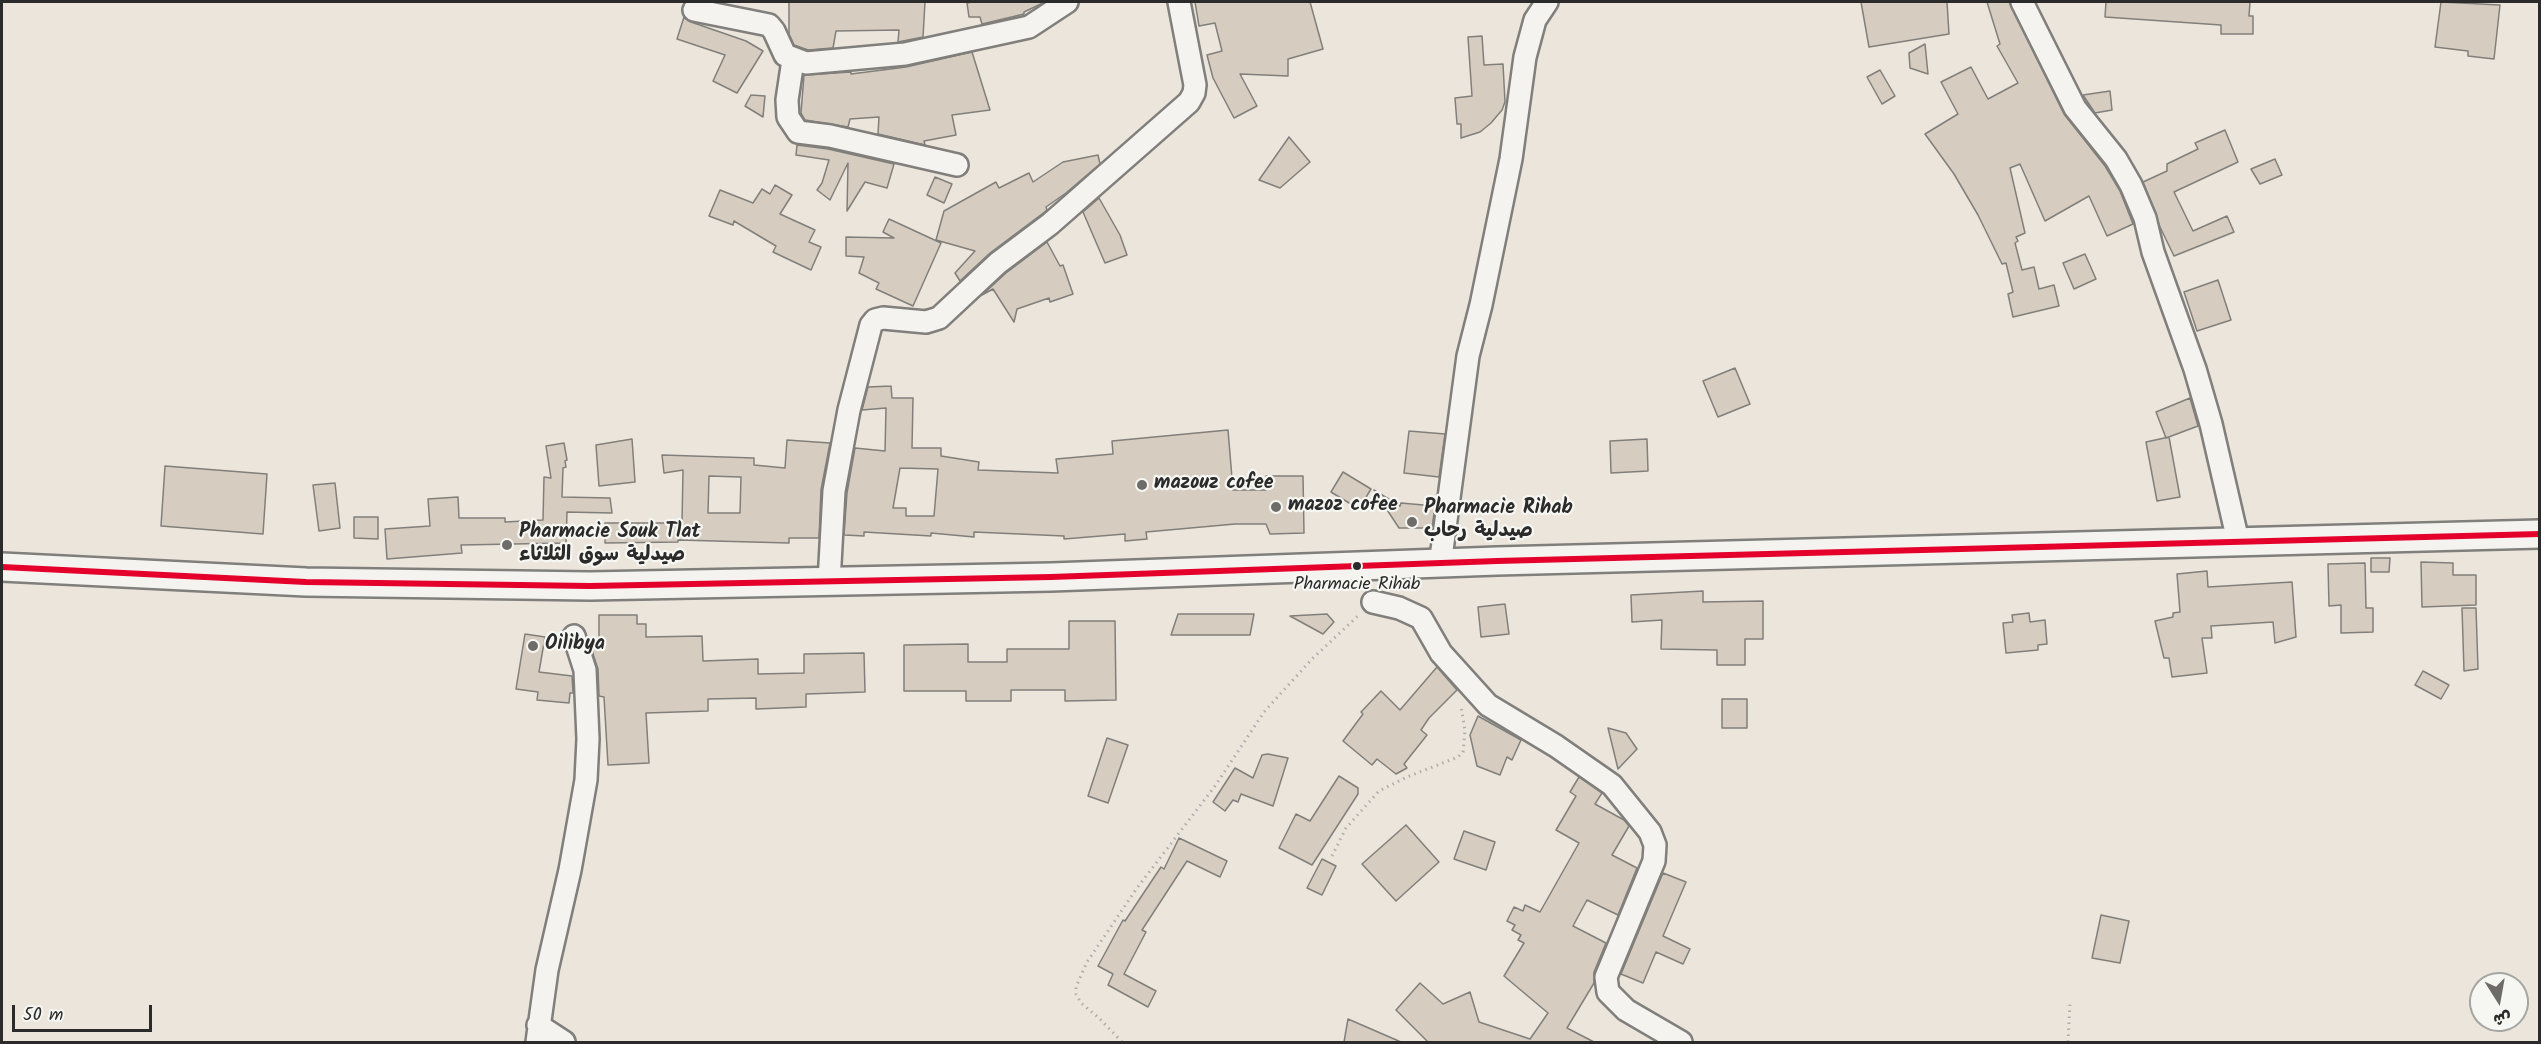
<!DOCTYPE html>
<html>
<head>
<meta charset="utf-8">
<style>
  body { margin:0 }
  #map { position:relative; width:2541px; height:1044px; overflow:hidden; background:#ebe5dc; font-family:Kalam,"Playpen Sans Arabic",sans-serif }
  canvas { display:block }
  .frame { position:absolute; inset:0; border:3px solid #2b2b2b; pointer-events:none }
  .north { position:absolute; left:2469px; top:972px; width:60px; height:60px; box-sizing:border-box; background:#f6f6f2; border:2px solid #a5a5a2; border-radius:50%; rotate:169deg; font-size:16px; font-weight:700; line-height:24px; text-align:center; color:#2b2b2b }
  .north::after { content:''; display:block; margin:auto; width:21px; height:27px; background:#6e6c69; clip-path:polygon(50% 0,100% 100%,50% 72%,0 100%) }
  .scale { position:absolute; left:12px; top:1005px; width:140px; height:27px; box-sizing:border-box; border:3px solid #2b2b2b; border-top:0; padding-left:8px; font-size:18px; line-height:21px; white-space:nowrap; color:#2b2b2b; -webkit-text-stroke:4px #f6f6f2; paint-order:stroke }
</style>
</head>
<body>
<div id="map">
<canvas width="2541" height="1044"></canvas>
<div class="frame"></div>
<div class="north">ش</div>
<div class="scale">50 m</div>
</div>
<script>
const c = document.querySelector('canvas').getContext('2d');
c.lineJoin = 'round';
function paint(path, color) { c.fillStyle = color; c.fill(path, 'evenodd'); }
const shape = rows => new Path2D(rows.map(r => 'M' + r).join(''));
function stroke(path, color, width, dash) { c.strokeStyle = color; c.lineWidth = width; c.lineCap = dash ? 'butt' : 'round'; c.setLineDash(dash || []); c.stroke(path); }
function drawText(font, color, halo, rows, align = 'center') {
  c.font = font + ' Kalam,"Playpen Sans Arabic",sans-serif'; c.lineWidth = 4.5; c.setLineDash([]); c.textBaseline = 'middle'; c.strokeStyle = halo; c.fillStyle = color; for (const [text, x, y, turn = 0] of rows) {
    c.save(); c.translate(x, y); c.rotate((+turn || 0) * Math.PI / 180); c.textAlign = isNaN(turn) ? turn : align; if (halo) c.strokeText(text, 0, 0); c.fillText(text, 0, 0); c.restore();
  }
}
const building = shape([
  [789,2,925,2,923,37,898,42,899,30,836,31,833,48,808,50,794,45,789,34,789,2],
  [972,2,1045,2,1024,12,1024,14,982,24,980,17,969,17,967,3,972,2],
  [1195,2,1310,2,1323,49,1288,59,1288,76,1240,74,1257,106,1234,118,1213,78,1207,55,1222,51,1215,23,1199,26,1195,2],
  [1861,2,1947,2,1949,34,1869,47,1861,2],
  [1987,2,2009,2,2064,114,2105,166,2120,191,2133,224,2107,236,2089,196,2045,221,2020,164,2010,168,2025,233,2016,237,2018,241,2015,243,2022,270,2034,267,2039,289,2054,285,2059,306,2013,317,2008,294,2013,292,2006,263,2002,264,1978,215,1954,174,1925,134,1958,114,1941,82,1971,67,1988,99,2018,83,1997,46,2000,44,1987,2],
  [2106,2,2250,2,2249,16,2253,16,2253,34,2221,34,2221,25,2105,17,2106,2],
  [2441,2,2500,5,2494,59,2468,56,2468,51,2435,47,2441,2],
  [684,17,691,22,746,41,763,51,737,93,713,81,725,55,677,39,684,17],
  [1482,36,1484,65,1503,64,1505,102,1502,110,1491,123,1480,132,1461,138,1461,124,1457,124,1455,98,1472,96,1468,37,1482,36],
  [1925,44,1928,74,1910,68,1909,53,1925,44],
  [972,52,990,110,952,115,956,135,924,141,925,145,878,134,879,117,850,119,848,127,805,120,801,113,804,75,851,72,851,74,906,67,972,52],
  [1880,70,1895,96,1882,104,1867,77,1880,70],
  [2110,91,2112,110,2095,113,2083,95,2110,91],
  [751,95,765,96,763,117,745,106,751,95],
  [2225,130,2238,162,2174,192,2193,231,2227,216,2234,232,2174,256,2160,227,2143,182,2167,171,2167,164,2198,149,2195,143,2225,130],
  [1289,137,1310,162,1280,188,1259,180,1289,137],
  [797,145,828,149,894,164,887,188,865,182,847,211,848,163,830,200,817,190,822,183,829,160,796,155,797,145],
  [1098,155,1100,164,1066,193,1046,207,1047,210,1042,214,990,253,960,281,955,273,975,251,936,240,944,211,996,182,999,188,1029,173,1033,182,1063,162,1098,155],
  [2275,159,2282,175,2260,184,2251,169,2275,159],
  [935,177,952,184,944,203,927,195,935,177],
  [775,185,792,195,780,214,815,230,809,242,821,247,811,270,773,252,776,246,734,221,733,225,709,216,720,190,753,203,762,189,770,194,775,185],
  [1099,198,1120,235,1127,255,1105,263,1083,212,1099,198],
  [889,219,941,243,913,306,876,289,879,283,859,273,864,257,846,256,846,237,894,238,883,232,889,219],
  [1047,242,1060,266,1063,265,1073,294,1050,302,1049,298,1017,309,1014,322,993,289,982,295,1006,273,1047,242],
  [2085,254,2096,279,2074,289,2063,263,2085,254],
  [2218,280,2231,320,2197,331,2184,292,2218,280],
  [1735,368,1750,404,1718,417,1703,381,1735,368],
  [891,386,892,398,913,398,912,448,941,448,941,456,979,462,978,470,1058,473,1056,459,1113,454,1112,441,1228,430,1233,490,1266,490,1266,476,1303,476,1304,533,1270,534,1266,524,1235,524,1146,532,1147,539,1125,541,1125,534,1064,539,1064,536,974,532,974,537,931,533,931,536,864,532,864,536,844,535,847,493,855,448,885,451,886,408,862,410,868,387,891,386],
  [900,468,938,469,934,516,906,516,906,508,893,508,900,468],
  [2190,398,2198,426,2166,438,2156,412,2190,398],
  [1409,431,1445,434,1439,477,1404,473,1409,431],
  [2169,437,2180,497,2157,501,2146,442,2169,437],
  [632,439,635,482,599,486,596,445,632,439],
  [1647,439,1648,471,1611,473,1610,441,1647,439],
  [787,440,830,443,821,490,819,538,789,538,789,543,678,540,678,542,605,543,605,523,682,523,683,470,664,473,662,455,754,458,754,465,785,468,787,440],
  [709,476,741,477,740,513,708,513,709,476],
  [564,443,567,460,565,461,566,467,563,468,562,497,610,498,612,513,567,512,566,543,461,545,462,553,387,559,385,529,430,526,428,499,458,497,459,518,505,518,505,522,543,520,544,477,551,478,546,446,564,443],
  [165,466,267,474,263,534,161,526,165,466],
  [1343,472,1371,489,1359,509,1331,492,1343,472],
  [335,483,340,528,319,531,313,485,335,483],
  [1374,490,1400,506,1401,503,1435,506,1432,528,1399,528,1374,490],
  [354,517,378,517,378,539,354,538,354,517],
  [2371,558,2390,558,2389,572,2371,572,2371,558],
  [2421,562,2453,563,2453,575,2476,575,2476,605,2422,607,2421,562],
  [2365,563,2366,608,2373,608,2373,632,2341,633,2341,605,2329,606,2328,564,2365,563],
  [2207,571,2208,587,2292,582,2296,637,2275,643,2273,622,2211,626,2212,638,2202,638,2207,673,2172,677,2169,658,2164,658,2155,621,2173,617,2173,613,2180,612,2177,574,2207,571],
  [1703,591,1703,602,1763,601,1763,639,1745,639,1745,665,1717,665,1717,650,1661,649,1662,620,1632,622,1631,595,1703,591],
  [1505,604,1509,634,1481,637,1478,607,1505,604],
  [2462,608,2476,608,2478,669,2464,671,2462,608],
  [2029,613,2030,622,2045,620,2047,644,2038,645,2038,650,2006,653,2003,623,2013,622,2012,615,2029,613],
  [1178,614,1254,614,1250,635,1171,635,1178,614],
  [1327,614,1334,622,1323,634,1290,616,1327,614],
  [599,615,637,615,637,624,646,624,646,637,702,636,703,661,758,659,758,674,804,673,804,654,864,653,865,692,806,694,806,707,756,709,756,698,708,699,708,711,646,713,649,763,608,765,604,697,599,696,598,669,593,654,593,646,599,645,599,615],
  [1069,621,1115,621,1116,700,1065,701,1065,690,1011,690,1011,701,966,701,966,691,904,691,904,645,968,644,968,662,1007,662,1007,649,1069,649,1069,621],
  [525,634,545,637,539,672,572,676,573,693,570,693,569,703,537,700,538,692,516,689,525,634],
  [1437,667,1457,690,1429,718,1421,730,1427,735,1404,764,1407,768,1396,774,1377,759,1372,765,1343,741,1363,714,1361,712,1381,691,1400,710,1437,667],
  [2423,671,2449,685,2441,699,2415,685,2423,671],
  [1722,699,1747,699,1747,728,1722,728,1722,699],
  [1478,716,1521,740,1512,760,1507,757,1500,775,1477,766,1470,735,1478,716],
  [1608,728,1626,733,1637,749,1618,769,1608,728],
  [1107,738,1128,745,1108,803,1088,796,1107,738],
  [1268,754,1288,758,1273,806,1241,794,1238,802,1233,800,1225,811,1213,802,1235,768,1253,778,1262,755,1268,754],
  [1339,776,1358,788,1358,794,1312,865,1279,848,1296,814,1310,821,1339,776],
  [1579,777,1602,793,1595,804,1624,820,1629,826,1612,855,1637,868,1618,915,1587,900,1573,926,1606,943,1594,972,1594,983,1567,1028,1594,1042,1428,1042,1396,1010,1420,983,1443,1004,1470,992,1479,1022,1530,1039,1548,1013,1504,976,1524,943,1518,940,1521,935,1512,930,1515,925,1507,921,1514,907,1523,911,1525,905,1540,912,1579,843,1556,830,1576,796,1570,792,1579,777],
  [1406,825,1439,862,1396,901,1362,864,1406,825],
  [1464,831,1495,842,1486,870,1454,859,1464,831],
  [1179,838,1227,861,1220,877,1187,861,1142,930,1146,932,1124,974,1156,991,1148,1007,1108,985,1113,974,1098,966,1123,920,1125,921,1161,867,1164,869,1179,838],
  [1322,859,1336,866,1322,895,1307,888,1322,859],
  [1663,873,1686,882,1663,936,1690,949,1683,964,1656,952,1643,983,1621,974,1663,873],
  [2101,915,2129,921,2120,963,2092,958,2101,915],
  [1348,1019,1401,1042,1344,1042,1348,1019]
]);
const path = shape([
  [1332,856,1346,828,1379,791,1407,777,1458,757,1463,752,1465,731,1461,706],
  [1122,1042,1099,1018,1081,1003,1076,994,1076,987,1087,962,1137,888,1215,786,1264,712,1312,659,1360,614],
  [2068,1042,2070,1003]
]);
const minor = shape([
  [2022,2,2075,108,2116,159,2131,185,2145,218,2153,252,2195,369,2211,424,2238,541],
  [694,10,769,25,774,31,785,55,806,63,905,54,1029,27,1067,2],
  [793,60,787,100,788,117,798,132,830,136,957,165],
  [1440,565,1468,356,1481,305,1511,159,1525,57,1535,20,1547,2],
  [829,582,834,491,849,410,871,325,875,320,883,318,926,322,939,318,998,263,1050,224,1189,102,1194,93,1195,85,1179,2],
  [1373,602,1399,608,1421,618,1441,653,1488,705,1556,746,1612,785,1650,832,1655,845,1654,861,1606,977,1608,992,1626,1010,1681,1042],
  [538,1025,564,1042],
  [537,1042,547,970,570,870,586,780,588,739,585,670,574,636]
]);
const major = shape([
  [2,567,306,582,590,586,1051,577,1497,561,2540,534]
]);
const bus1 = shape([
  [2,567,306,582,590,586,1051,577,1497,561,2540,534]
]);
const markers = [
  [1142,485,6,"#6e6c69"],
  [1276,507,6,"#6e6c69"],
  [1412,522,6,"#6e6c69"],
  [507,545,6,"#6e6c69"],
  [1357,566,5,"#2b2b2b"],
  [533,646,6,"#6e6c69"]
];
const busNames = [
  ["Pharmacie Rihab",1357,586]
];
const poiNames = [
  ["mazouz cofee",1154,485],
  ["mazoz cofee",1288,507],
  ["Pharmacie Rihab",1424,510],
  ["صيدلية رحاب",1424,533],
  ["Pharmacie Souk Tlat",519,534],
  ["صيدلية سوق الثلاثاء",519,557],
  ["Oilibya",545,646]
];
paint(building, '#d6cdc0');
stroke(building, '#817f7b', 1.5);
stroke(minor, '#817f7b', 26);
stroke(major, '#817f7b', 32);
stroke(path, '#afaeac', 3, [1.5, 4.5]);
stroke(minor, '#f4f3f0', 21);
stroke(major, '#f4f3f0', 27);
stroke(bus1, '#e4002b', 6);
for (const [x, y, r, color] of markers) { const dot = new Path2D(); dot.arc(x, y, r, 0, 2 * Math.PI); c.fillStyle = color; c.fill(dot); stroke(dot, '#f6f6f2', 2); }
drawText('18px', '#2b2b2b', '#f6f6f2', busNames);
drawText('bold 20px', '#2b2b2b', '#f6f6f2', poiNames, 'left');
</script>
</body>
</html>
